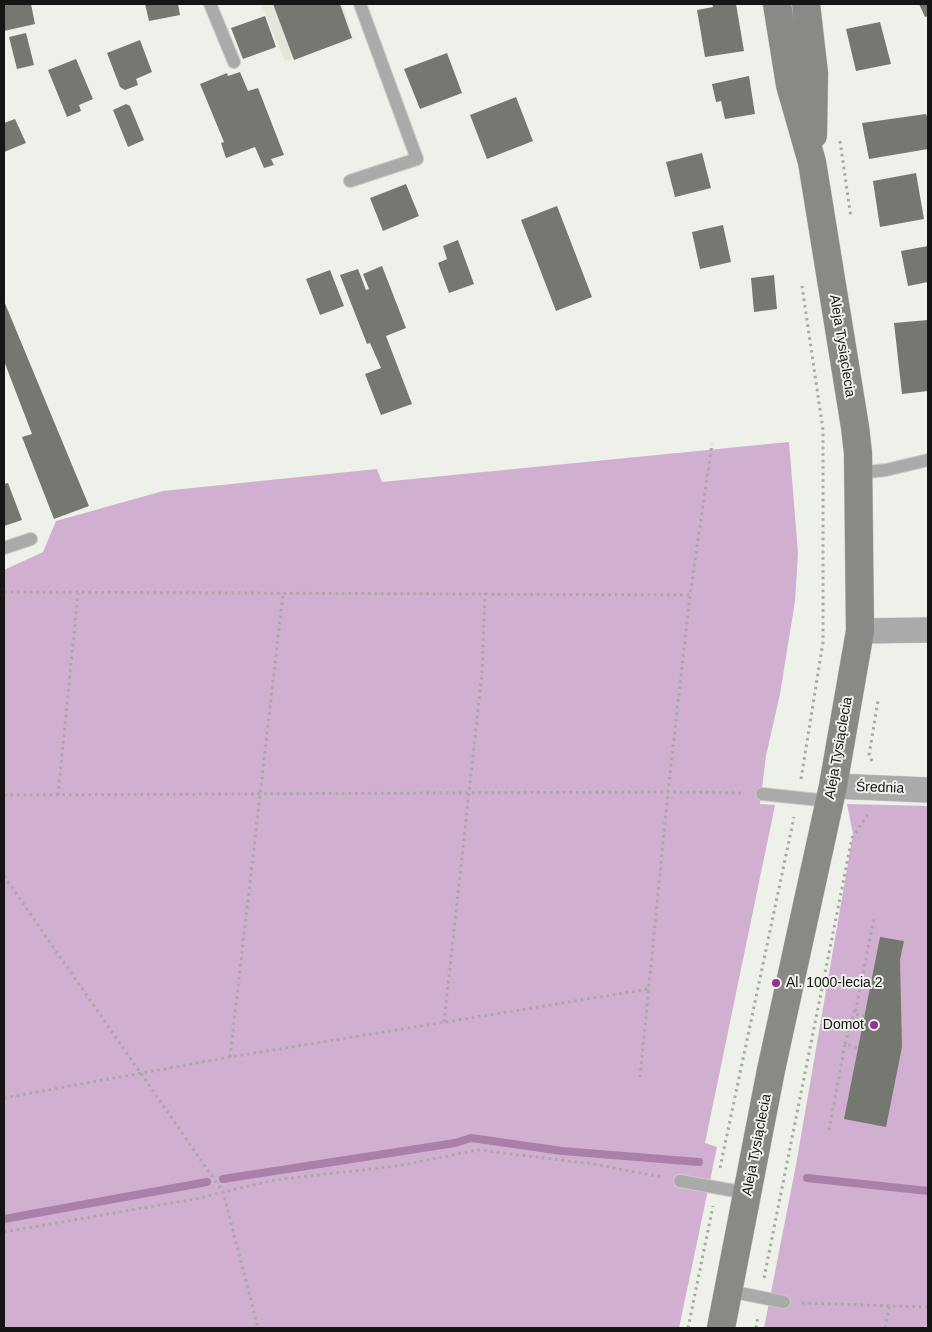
<!DOCTYPE html>
<html>
<head>
<meta charset="utf-8">
<style>
  body { margin:0 }
  #map { position:relative; width:932px; height:1332px; overflow:hidden; background:#eef0ea; font-family:Arial,sans-serif }
  canvas { display:block }
  .frame { position:absolute; inset:0; border:5px solid #151513; pointer-events:none }
</style>
</head>
<body>
<div id="map">
<canvas width="932" height="1332"></canvas>
<div class="frame"></div>
</div>
<script>
const c = document.querySelector('canvas').getContext('2d');
c.lineJoin = 'round';
function paint(path, color) { c.fillStyle = color; c.fill(path, 'evenodd'); }
const shape = rows => new Path2D(rows.map(r => 'M' + r).join(''));
function stroke(path, color, width, dash) { c.strokeStyle = color; c.lineWidth = width; c.lineCap = dash ? 'butt' : 'round'; c.setLineDash(dash || []); c.stroke(path); }
function drawText(font, color, halo, rows, align = 'center') {
  c.font = font + ' Arial,sans-serif'; c.lineWidth = 4; c.setLineDash([]); c.textBaseline = 'middle'; c.strokeStyle = halo; c.fillStyle = color; for (const [text, x, y, turn = 0] of rows) {
    c.save(); c.translate(x, y); c.rotate((+turn || 0) * Math.PI / 180); c.textAlign = isNaN(turn) ? turn : align; if (halo) c.strokeText(text, 0, 0); c.fillText(text, 0, 0); c.restore();
  }
}
const built = shape([
  [261,4,343,4,353,39,285,61]
]);
const green = shape([
  [789,442,798,553,795,601,780,694,766,756,760,804,775,805,705,1143,717,1147,679,1328,4,1328,4,570,43,552,56,521,163,491,377,469,382,482],
  [847,804,928,806,928,1328,764,1328,796,1165,853,834]
]);
const stream = shape([
  [807,1178,928,1191],
  [223,1179,455,1143,471,1138,562,1151,699,1162],
  [4,1219,207,1182]
]);
const building = shape([
  [4,4,31,4,35,24,4,31],
  [145,4,178,4,180,15,149,21],
  [273,4,340,4,352,38,294,60],
  [712,4,736,4,744,51,705,57,697,10,713,7],
  [919,4,928,4,928,16,925,17],
  [265,16,276,47,243,59,231,28],
  [880,22,891,64,856,71,846,29],
  [26,33,34,65,17,69,9,37],
  [140,40,152,72,136,79,138,85,125,90,120,87,107,53],
  [447,53,462,93,420,109,404,69],
  [76,59,93,99,79,105,81,111,67,117,48,70],
  [240,72,248,91,258,88,284,155,271,159,274,165,264,168,255,147,226,158,221,143,224,142,200,84,227,73,228,76],
  [749,76,755,114,725,119,721,101,716,102,712,84],
  [516,97,533,141,487,159,470,115],
  [126,104,130,106,144,140,128,147,113,110],
  [926,114,928,120,928,149,869,159,862,123],
  [15,119,26,143,4,152,4,123],
  [702,153,711,188,675,197,666,162],
  [916,173,924,219,880,227,873,181],
  [406,184,419,216,383,231,370,198],
  [557,206,592,297,556,311,521,220],
  [723,225,731,262,700,269,692,232],
  [458,240,474,284,449,293,438,263,447,259,443,246],
  [928,246,928,282,908,286,901,251],
  [382,266,406,328,386,336,412,404,381,415,365,374,381,368,370,343,367,344,340,275,358,269,366,290,369,289,363,274],
  [330,270,344,306,320,315,306,279],
  [774,275,777,309,754,312,751,278],
  [4,301,89,506,54,519,22,437,32,434,4,361],
  [928,320,928,391,902,394,894,323],
  [8,483,22,520,4,526,4,484],
  [880,937,904,941,900,960,902,1047,886,1127,844,1119]
]);
const path = shape([
  [840,141,851,218],
  [4,592,690,595],
  [872,761,869,755,878,701],
  [801,779,823,642,823,430,802,286],
  [4,795,668,792,743,793],
  [58,795,78,593],
  [4,876,223,1192,258,1328],
  [865,1016,855,1014,874,918],
  [444,1022,482,673,485,593],
  [845,1044,855,1009],
  [230,1057,283,594],
  [640,1077,668,792,690,595,712,444],
  [4,1098,230,1057,649,989],
  [829,1130,845,1044,858,1048],
  [720,1168,794,817],
  [4,1232,195,1199,274,1180,397,1166,477,1150,594,1164,661,1177],
  [764,1278,852,838,869,813],
  [802,1303,928,1307],
  [688,1328,713,1206],
  [756,1328,758,1316],
  [885,1328,889,1307]
]);
const lane = shape([
  [210,4,234,62],
  [350,181,417,159,360,4],
  [858,473,886,470,928,460],
  [4,548,31,539],
  [762,794,829,801],
  [680,1181,747,1193],
  [729,1291,784,1302]
]);
const street = shape([
  [860,631,928,630],
  [833,786,928,790]
]);
const secondary = shape([
  [806,4,814,73,813,135],
  [721,1328,771,1070,833,786,860,631,858,453,855,427,812,162,790,85,777,4]
]);
const markers = [
  [776,983,5,"#963297"],
  [874,1025,5,"#963297"]
];
const streetNames = [
  ["Aleja Tysiąclecia",842,346,81],
  ["Aleja Tysiąclecia",839,748,-80],
  ["Średnia",880,788,2],
  ["Aleja Tysiąclecia",757,1145,-79]
];
const poiNames = [
  ["Al. 1000-lecia 2",786,983],
  ["Domot",864,1025,"right"]
];
paint(built, '#e2e7d9');
paint(green, '#d1afd0');
stroke(stream, '#a981a8', 8);
paint(building, '#757771');
stroke(lane, '#cbcdc8', 14);
stroke(street, '#cbcdc8', 26);
stroke(secondary, '#cbcdc8', 29);
stroke(path, '#a8a9a5', 3, [2.5, 4]);
stroke(lane, '#aaaba8', 12);
stroke(street, '#aaaba8', 25);
stroke(secondary, '#898a86', 28);
for (const [x, y, r, color] of markers) { const dot = new Path2D(); dot.arc(x, y, r, 0, 2 * Math.PI); c.fillStyle = color; c.fill(dot); stroke(dot, '#eef0ea', 2); }
drawText('14px', '#151513', '#eef0ea', streetNames);
drawText('14px', '#151513', '#eef0ea', poiNames, 'left');
</script>
</body>
</html>
